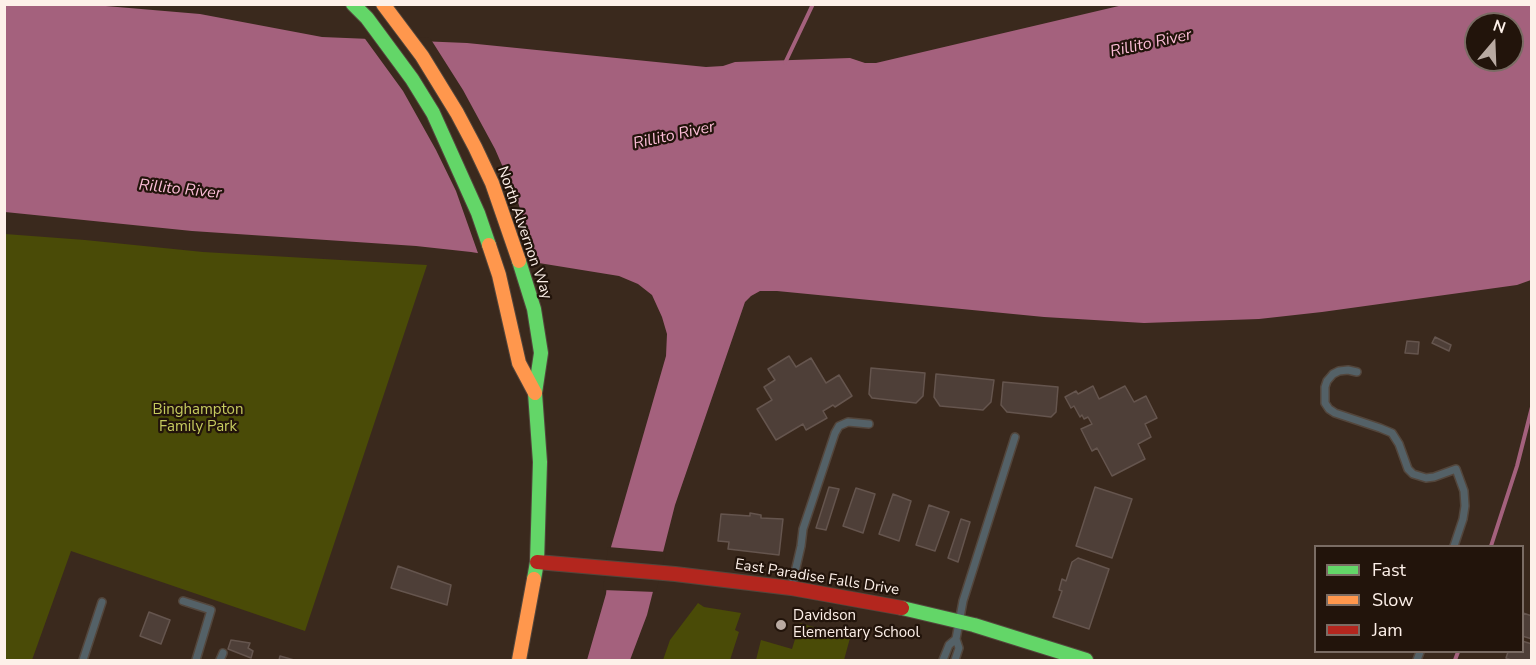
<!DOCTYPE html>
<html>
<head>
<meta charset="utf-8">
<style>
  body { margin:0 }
  #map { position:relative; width:1536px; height:665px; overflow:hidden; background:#3a291d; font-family:"Nunito Sans",sans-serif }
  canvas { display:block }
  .frame { position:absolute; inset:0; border:6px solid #fdf0e9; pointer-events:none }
  .legend { position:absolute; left:1314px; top:545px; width:210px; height:108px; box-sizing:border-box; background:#22140b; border:2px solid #7a6c64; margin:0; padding:8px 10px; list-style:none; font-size:18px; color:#fdf0e9 }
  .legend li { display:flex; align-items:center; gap:12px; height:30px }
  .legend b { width:30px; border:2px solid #7a6c64 }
  .north { position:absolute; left:1464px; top:12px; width:60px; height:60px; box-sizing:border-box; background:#22140b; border:2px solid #7a6c64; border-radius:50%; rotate:19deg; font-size:16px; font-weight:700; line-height:24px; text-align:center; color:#fdf0e9 }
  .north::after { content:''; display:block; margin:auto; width:21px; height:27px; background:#b9aaa2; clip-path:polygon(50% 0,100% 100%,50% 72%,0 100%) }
</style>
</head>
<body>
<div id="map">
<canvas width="1536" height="665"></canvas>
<div class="frame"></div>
<ul class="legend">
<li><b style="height:8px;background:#63d668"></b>Fast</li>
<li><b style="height:8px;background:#ff974d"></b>Slow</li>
<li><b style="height:8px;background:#b3261e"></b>Jam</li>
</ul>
<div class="north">N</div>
</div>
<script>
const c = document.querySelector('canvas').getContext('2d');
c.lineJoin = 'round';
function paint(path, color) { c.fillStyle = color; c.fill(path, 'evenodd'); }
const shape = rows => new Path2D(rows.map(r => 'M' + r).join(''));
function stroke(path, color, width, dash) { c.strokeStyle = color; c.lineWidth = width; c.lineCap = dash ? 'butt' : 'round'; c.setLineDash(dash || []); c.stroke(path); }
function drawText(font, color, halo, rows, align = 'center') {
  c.font = font + ' "Nunito Sans",sans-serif'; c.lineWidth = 4.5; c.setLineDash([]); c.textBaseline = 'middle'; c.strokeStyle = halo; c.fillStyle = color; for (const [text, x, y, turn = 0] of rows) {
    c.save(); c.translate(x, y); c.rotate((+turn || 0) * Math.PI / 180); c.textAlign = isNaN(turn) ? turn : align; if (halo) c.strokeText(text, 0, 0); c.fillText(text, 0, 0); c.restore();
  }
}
const green = shape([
  [5,234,85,240,203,252,427,265,305,631,71,551,32,660,5,660],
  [698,603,704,607,741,613,735,630,739,632,730,660,663,660,670,640],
  [800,623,850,638,844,660,756,660,761,640,792,649]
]);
const water = shape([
  [5,5,94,5,200,14,322,37,467,43,706,67,723,66,735,62,850,58,865,63,876,63,1123,5,1531,5,1531,280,1517,285,1322,312,1259,319,1144,323,1044,317,777,291,760,291,751,296,745,302,675,505,647,615,630,660,587,660,606,594,611,547,666,356,667,334,662,317,652,295,638,284,619,276,471,252,416,246,192,231,5,212],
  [1476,24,1512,24,1512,60,1476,60]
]);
const pier = shape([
  [363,36,430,38,463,90,495,149,518,202,537,265,479,256,456,191,436,150,403,91],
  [608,547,666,552,656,592,603,590]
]);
const stream = shape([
  [785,63,813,4],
  [1491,546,1517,466,1532,407],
  [1455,660,1458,652]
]);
const building = shape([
  [1435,337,1451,345,1449,351,1432,343,1435,337],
  [1407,341,1419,342,1418,354,1405,353,1407,341],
  [789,356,796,367,811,358,826,383,839,375,852,396,835,407,833,405,823,411,827,418,806,430,803,424,776,440,757,409,772,400,764,387,775,380,768,369,789,356],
  [871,368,925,373,923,396,916,403,872,398,869,394,871,368],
  [936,374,994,380,991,402,983,410,940,406,934,397,936,374],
  [1003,382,1058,387,1056,412,1051,417,1007,412,1001,405,1003,382],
  [1093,386,1099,399,1125,386,1134,402,1146,396,1157,418,1145,424,1151,437,1138,444,1145,459,1112,476,1097,448,1092,451,1081,429,1092,424,1088,417,1084,419,1082,415,1080,417,1074,406,1071,408,1065,397,1076,391,1078,394,1093,386],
  [829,487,839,489,826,530,816,528,829,487],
  [1095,487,1132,499,1112,558,1076,546,1095,487],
  [856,488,875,494,863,533,843,526,856,488],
  [893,494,911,501,899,541,879,534,893,494],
  [929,505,949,512,935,551,916,545,929,505],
  [750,513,761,515,761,518,783,519,779,555,728,549,729,542,718,541,721,514,750,516,750,513],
  [961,519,970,522,958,562,948,558,961,519],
  [1078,558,1109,569,1089,629,1053,617,1062,591,1059,590,1062,579,1066,581,1072,562,1078,558],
  [398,566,451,585,447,605,391,588,398,566],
  [149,612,170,620,161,644,140,636,149,612],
  [1523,613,1532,616,1532,639,1522,636,1523,613],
  [231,640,250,643,248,648,253,651,251,658,228,649,231,640],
  [1522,641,1532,644,1532,660,1511,660,1506,658,1508,652,1522,652,1522,641],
  [280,656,294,660,279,660,280,656]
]);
const lane = shape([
  [1357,372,1348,370,1339,371,1333,374,1327,381,1325,387,1325,403,1329,409,1335,413,1380,428,1392,433,1399,444,1408,469,1413,474,1426,478,1434,477,1456,469,1464,491,1465,506,1463,519,1454,546],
  [792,585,801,546,803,529,835,433,839,426,848,422,869,424],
  [183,601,211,610,196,660],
  [83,660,102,602],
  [220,660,223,653],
  [943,660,949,645,956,639],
  [955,660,959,648,956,639,963,601,1015,437],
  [1417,660,1420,652]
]);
const fast = shape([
  [353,4,367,18,412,79,433,113,478,213,489,245],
  [519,261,534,309,541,353,535,393,540,462,537,562,534,579],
  [902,608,974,625,1086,660]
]);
const slow = shape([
  [383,4,422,56,457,113,475,147,492,183,519,261],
  [489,245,499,275,519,363,535,393],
  [519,660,534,579]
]);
const jam = shape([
  [537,562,675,574,791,588,902,608]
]);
const markers = [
  [781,625,6,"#b9aaa2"]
];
const streetNames = [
  ["North Alvernon Way",524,233,71],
  ["East Paradise Falls Drive",817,578,9]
];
const parkNames = [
  ["Binghampton",198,410],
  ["Family Park",198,427]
];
const poiNames = [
  ["Davidson",793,616],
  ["Elementary School",793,633]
];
const waterNames = [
  ["Rillito River",1151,44,-12],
  ["Rillito River",674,136,-12],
  ["Rillito River",180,190,6]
];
paint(green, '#4a4b07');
paint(water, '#a4617d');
paint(pier, '#3a291d');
stroke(stream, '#a4617d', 4);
paint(building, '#4e3f38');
stroke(building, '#65554e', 1.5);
stroke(lane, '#53463c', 10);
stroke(fast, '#53463c', 16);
stroke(slow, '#53463c', 16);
stroke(jam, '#53463c', 16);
stroke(lane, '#546167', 7);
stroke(fast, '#63d668', 14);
stroke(slow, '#ff974d', 14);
stroke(jam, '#b3261e', 14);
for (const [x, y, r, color] of markers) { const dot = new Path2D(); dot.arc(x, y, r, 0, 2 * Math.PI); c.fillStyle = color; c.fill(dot); stroke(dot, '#22140b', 2); }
drawText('15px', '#fdf0e9', '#22140b', streetNames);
drawText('15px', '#c5ca5e', '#22140b', parkNames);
drawText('15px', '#fdf0e9', '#22140b', poiNames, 'left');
drawText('italic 16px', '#f9bbd5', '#22140b', waterNames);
</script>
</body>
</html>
